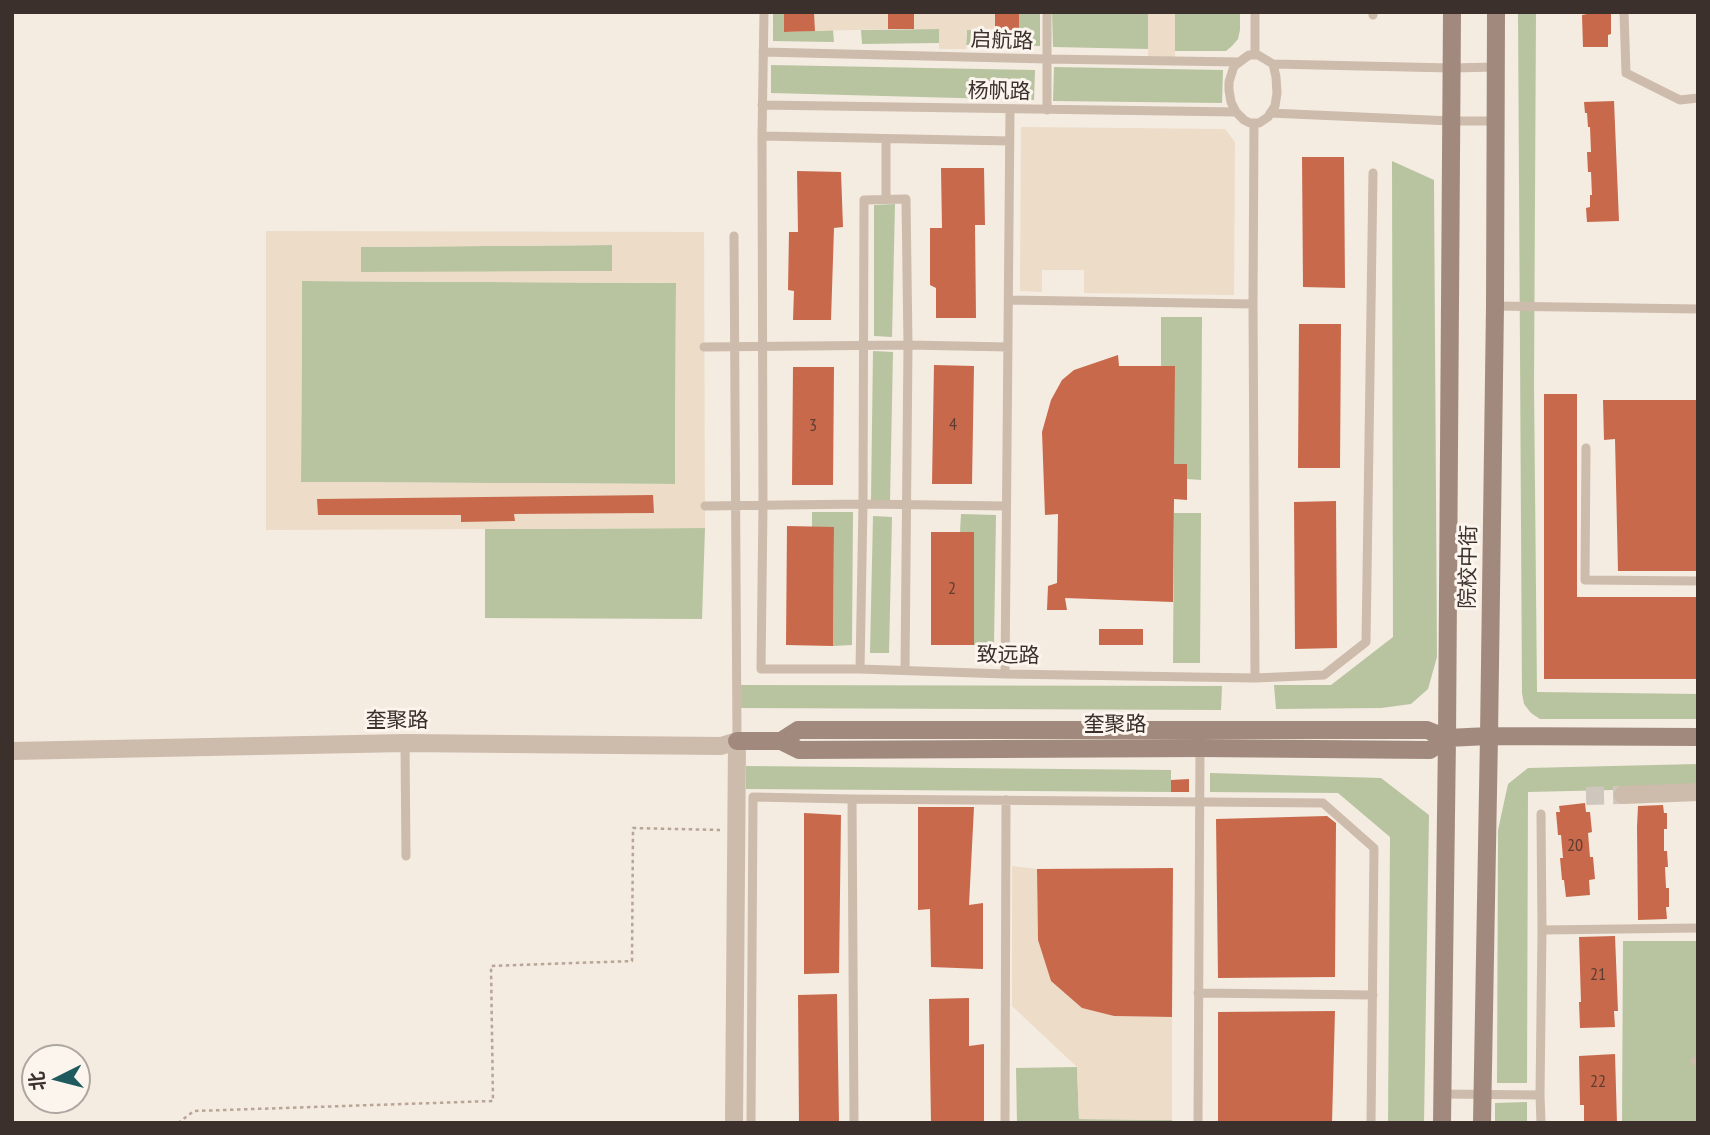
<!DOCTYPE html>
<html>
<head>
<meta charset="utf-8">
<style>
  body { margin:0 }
  #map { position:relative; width:1710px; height:1135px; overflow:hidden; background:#f4ebe1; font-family:"PT Sans Narrow","Noto Sans SC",sans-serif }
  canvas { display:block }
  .frame { position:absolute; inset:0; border:14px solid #3b302b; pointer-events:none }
  .north { position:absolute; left:21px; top:1044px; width:70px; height:70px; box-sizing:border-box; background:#fbf5ee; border:2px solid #aea6a0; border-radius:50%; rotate:264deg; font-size:19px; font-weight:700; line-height:28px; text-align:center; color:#3b302b }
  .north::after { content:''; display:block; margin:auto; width:24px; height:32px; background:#1f5a5e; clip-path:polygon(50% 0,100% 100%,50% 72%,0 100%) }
</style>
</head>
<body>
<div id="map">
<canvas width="1710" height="1135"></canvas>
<div class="frame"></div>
<div class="north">北</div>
</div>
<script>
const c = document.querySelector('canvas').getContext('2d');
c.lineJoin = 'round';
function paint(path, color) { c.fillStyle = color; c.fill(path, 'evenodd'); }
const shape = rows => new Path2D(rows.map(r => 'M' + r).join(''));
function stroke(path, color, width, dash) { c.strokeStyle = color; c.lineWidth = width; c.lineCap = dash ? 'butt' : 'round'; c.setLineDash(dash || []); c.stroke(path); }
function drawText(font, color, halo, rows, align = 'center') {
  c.font = font + ' "PT Sans Narrow","Noto Sans SC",sans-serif'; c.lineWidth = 6; c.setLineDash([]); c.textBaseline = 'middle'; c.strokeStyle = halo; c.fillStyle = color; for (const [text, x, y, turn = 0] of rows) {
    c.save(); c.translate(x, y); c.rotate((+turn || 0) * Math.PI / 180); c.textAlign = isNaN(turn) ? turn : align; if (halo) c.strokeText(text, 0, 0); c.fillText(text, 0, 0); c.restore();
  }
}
const green = shape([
  [773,12,784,12,785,32,833,30,834,42,773,41],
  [1019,12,1040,12,1040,46,966,45,967,30,1019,31],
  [1052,12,1148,12,1148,49,1053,47],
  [1240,12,1240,30,1238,39,1232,46,1226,51,1175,51,1175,13],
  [1518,12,1536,12,1534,385,1537,692,1698,694,1698,719,1540,719,1531,713,1524,704,1522,693],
  [939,29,939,43,862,44,861,30],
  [771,65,1035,70,1034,100,771,93],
  [1054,67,1223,70,1222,103,1053,101],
  [1392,161,1434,180,1437,657,1428,689,1411,704,1381,708,1276,709,1274,685,1331,685,1393,637],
  [895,204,892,337,874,336,874,205],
  [612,245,612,271,361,273,361,247],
  [302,281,676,283,675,484,301,482],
  [1161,317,1202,317,1201,480,1187,479,1187,464,1174,464,1161,366],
  [873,351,893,352,890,500,871,500],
  [812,512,853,512,852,645,833,646,834,527,812,527],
  [1174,513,1201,513,1200,663,1173,663],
  [961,514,996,515,994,645,974,645,974,532,960,532],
  [873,516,892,517,889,653,870,653],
  [705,528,702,619,485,618,485,529],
  [740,685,1222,686,1221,710,741,708],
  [1698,764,1698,788,1528,792,1527,1083,1497,1083,1498,830,1508,784,1528,768],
  [746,766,1171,770,1171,792,746,789],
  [1210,773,1381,778,1429,815,1424,1123,1388,1123,1390,837,1338,793,1210,792],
  [1623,941,1698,941,1698,1123,1622,1123],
  [1077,1067,1079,1119,1172,1120,1173,1123,1017,1123,1016,1068],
  [1527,1102,1527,1123,1495,1123,1495,1103]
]);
const plaza = shape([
  [814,12,888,12,888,29,815,31],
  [914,12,995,12,995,30,967,30,966,49,939,49,939,29,914,29],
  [1123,12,1207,12,1175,13,1175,61,1148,61,1148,13],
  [1021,127,1225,129,1235,142,1234,295,1084,293,1084,270,1042,270,1042,292,1020,291],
  [266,231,704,232,705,528,266,530],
  [612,245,612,271,361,272,361,247],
  [302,281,676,283,675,484,301,482],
  [653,496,653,513,514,514,461,522,461,515,317,499],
  [1012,866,1037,869,1038,940,1051,981,1082,1008,1114,1016,1172,1017,1172,1120,1079,1119,1077,1067,1012,1006]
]);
const building = shape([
  [784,12,814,12,815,31,784,32],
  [888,12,914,12,914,29,888,29],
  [995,12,1019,12,1019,31,995,30],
  [1587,12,1611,12,1611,34,1608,35,1608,47,1583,47,1582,15,1587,14],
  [1614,101,1619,221,1587,222,1586,208,1590,207,1590,195,1592,195,1591,172,1588,172,1587,152,1591,152,1590,127,1588,127,1587,113,1585,113,1584,102],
  [1302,157,1344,157,1345,288,1303,287],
  [941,168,984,168,985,225,975,225,976,318,936,318,936,288,930,285,930,228,942,228],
  [797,171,841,172,843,227,834,228,831,320,793,320,794,291,788,290,789,232,798,232],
  [1299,324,1341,324,1340,468,1298,468],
  [1118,355,1119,366,1175,366,1174,464,1187,464,1187,500,1174,499,1173,602,1065,598,1067,610,1047,610,1048,586,1057,583,1058,514,1045,515,1042,432,1051,400,1062,380,1074,370],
  [934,365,974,366,972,484,932,484],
  [793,367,834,367,833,485,792,485],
  [1544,394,1577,394,1577,597,1698,597,1698,679,1544,679],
  [1603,400,1698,400,1698,571,1618,571,1615,439,1604,440],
  [653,495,654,513,514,514,515,521,461,522,461,515,318,515,317,499],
  [1336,501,1337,648,1295,649,1294,502],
  [787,526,834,527,833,646,786,645],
  [931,532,974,532,974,645,931,645],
  [1099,629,1143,629,1143,645,1099,645],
  [1189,779,1189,792,1171,792,1171,780],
  [1585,803,1586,812,1590,812,1592,832,1588,833,1590,857,1593,857,1595,879,1589,880,1590,895,1566,897,1564,880,1562,880,1560,858,1563,858,1561,835,1558,835,1556,812,1560,812,1559,806],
  [1663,805,1664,813,1667,813,1667,829,1664,829,1664,851,1667,851,1668,867,1665,867,1666,888,1669,888,1669,907,1666,907,1667,919,1638,920,1637,827,1638,806],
  [918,807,974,807,969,905,983,903,983,969,931,967,930,909,918,910],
  [804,813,841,815,839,973,804,974],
  [1327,816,1336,823,1335,977,1218,978,1216,819],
  [1173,868,1172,1017,1114,1016,1082,1008,1051,981,1038,940,1037,869],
  [1615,936,1618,1011,1614,1011,1615,1027,1580,1028,1579,1002,1581,1002,1579,937],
  [837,994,839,1123,799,1123,798,995],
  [969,998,969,1046,984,1044,984,1123,931,1123,929,999],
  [1335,1011,1332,1123,1218,1123,1218,1012],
  [1615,1054,1617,1123,1584,1123,1584,1105,1580,1105,1579,1056]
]);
const streetTunnel = shape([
  [1586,796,1623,795]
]);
const path = shape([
  [178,1123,194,1111,493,1101,491,966,632,961,633,828,720,830]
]);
const lane = shape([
  [764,12,762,136,763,505,761,669,860,669,1005,674,1255,678,1324,675,1366,642,1373,173],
  [1047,12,1047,110],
  [1624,12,1626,73,1680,100,1698,98],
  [1373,15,1373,12],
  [763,52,1047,59,1239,62],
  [1249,55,1258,55,1273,64,1276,77,1277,93,1275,106,1268,117,1259,123,1250,123,1244,120,1236,112,1231,102,1229,90,1229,82,1234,66,1249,55],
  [1255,55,1255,12],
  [1273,64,1451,68,1496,67],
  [762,105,1236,112],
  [1270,113,1451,121,1495,121],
  [1254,123,1253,304,1255,678],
  [762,136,1010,141],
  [886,199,886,140],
  [734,236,737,741],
  [1009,300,1253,304],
  [1495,306,1698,309],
  [704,347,908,345,1008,347],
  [1586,448,1585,580,1698,581],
  [705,506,863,504,1005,506],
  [860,669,863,504,864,200,906,199,908,345,905,670],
  [1005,674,1010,109],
  [405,743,406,856],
  [852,799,854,1123],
  [1542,930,1698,928],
  [1198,993,1373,995],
  [1695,1061,1698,1061],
  [1442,1094,1540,1095,1541,1123],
  [1540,1095,1542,930,1541,814],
  [751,1123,753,797,852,799,1323,803,1374,848,1371,1123],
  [1005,1123,1006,800],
  [1198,1123,1200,748]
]);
const street = shape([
  [12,751,405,743,721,746,737,741,734,1123],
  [1623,795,1698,792]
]);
const secondary = shape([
  [737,741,781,741,799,750,1200,748,1430,750,1447,738],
  [781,741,798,730,1427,730,1447,738,1489,736,1698,737],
  [1442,1123,1447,738,1452,12],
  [1482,1123,1489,736,1495,306,1496,12]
]);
const numberNames = [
  ["4",953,425],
  ["3",813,426],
  ["2",952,589],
  ["20",1575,846],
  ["21",1598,975],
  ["22",1598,1082]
];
const streetNames = [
  ["启航路",1002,41,2],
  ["杨帆路",999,92,1],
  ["院校中街",1469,567,-89],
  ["致远路",1008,656,1],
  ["奎聚路",397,721],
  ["奎聚路",1115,725]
];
paint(green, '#b8c4a0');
paint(plaza, '#ecdcc8');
paint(building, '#c8694b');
stroke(streetTunnel, '#cfc6bd', 18, [18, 9]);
stroke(path, '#b9a596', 2.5, [3.5, 3.5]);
stroke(lane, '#cdbbac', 9);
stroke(street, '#cdbbac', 18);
stroke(secondary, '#a18a7d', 18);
drawText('18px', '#5e3e33', null, numberNames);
drawText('21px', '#3b302b', '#fbf5ee', streetNames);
</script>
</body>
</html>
